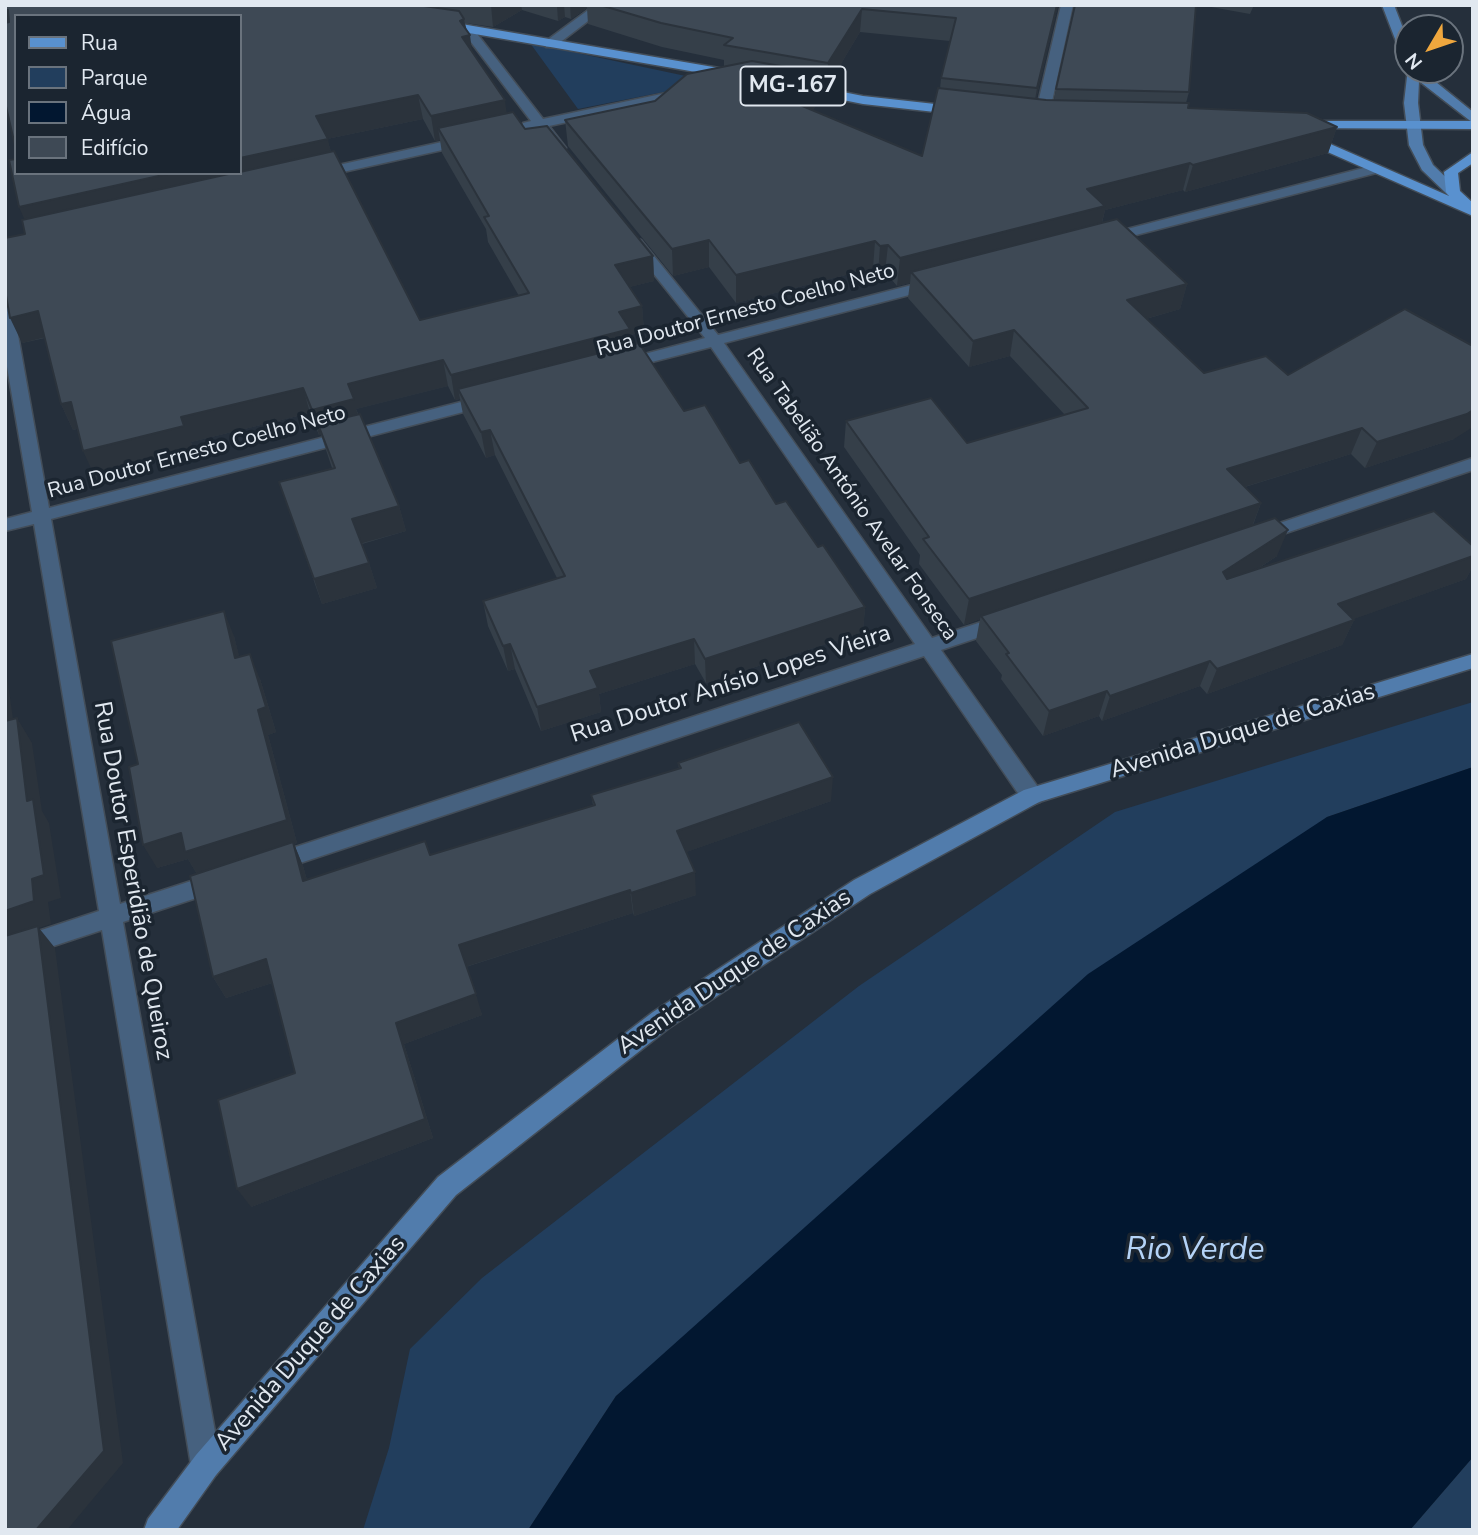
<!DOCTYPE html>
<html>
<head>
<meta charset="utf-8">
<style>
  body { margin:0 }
  #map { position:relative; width:1478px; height:1535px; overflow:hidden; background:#252f3b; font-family:"Nunito Sans",sans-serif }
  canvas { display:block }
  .frame { position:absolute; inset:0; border:7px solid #e1e8f0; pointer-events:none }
  .legend { position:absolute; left:14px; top:14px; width:228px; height:161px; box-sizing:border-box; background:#1b2530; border:2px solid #6a737d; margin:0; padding:9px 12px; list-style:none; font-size:21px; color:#e1e8f0 }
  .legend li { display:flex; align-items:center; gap:14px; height:35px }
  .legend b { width:35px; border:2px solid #6a737d }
  .north { position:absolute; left:1394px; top:14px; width:70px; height:70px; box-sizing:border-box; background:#1b2530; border:2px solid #6a737d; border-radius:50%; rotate:231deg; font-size:19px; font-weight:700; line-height:28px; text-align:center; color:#e1e8f0 }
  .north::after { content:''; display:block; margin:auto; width:24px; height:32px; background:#efa73e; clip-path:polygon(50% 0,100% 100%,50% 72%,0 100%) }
</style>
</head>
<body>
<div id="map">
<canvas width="1478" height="1535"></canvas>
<div class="frame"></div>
<ul class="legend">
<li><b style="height:9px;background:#5991cf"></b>Rua</li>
<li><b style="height:19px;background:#223e5d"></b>Parque</li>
<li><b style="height:19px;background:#021730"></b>Água</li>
<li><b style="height:19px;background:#3e4955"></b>Edifício</li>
</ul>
<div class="north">N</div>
</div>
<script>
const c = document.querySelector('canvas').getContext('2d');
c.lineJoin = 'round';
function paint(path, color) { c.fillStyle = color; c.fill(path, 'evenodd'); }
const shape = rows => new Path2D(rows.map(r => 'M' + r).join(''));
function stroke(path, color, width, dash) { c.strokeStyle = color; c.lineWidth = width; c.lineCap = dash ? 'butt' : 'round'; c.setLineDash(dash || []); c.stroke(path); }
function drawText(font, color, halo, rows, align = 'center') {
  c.font = font + ' "Nunito Sans",sans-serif'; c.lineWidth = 7; c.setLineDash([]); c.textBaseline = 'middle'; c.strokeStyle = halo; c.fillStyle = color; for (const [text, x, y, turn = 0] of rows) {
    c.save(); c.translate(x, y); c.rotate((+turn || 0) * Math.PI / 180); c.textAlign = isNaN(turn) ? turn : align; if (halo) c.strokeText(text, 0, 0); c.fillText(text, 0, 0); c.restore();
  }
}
const green = shape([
  [530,43,714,82,578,109],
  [1473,702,1473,767,1327,817,616,1396,528,1530,363,1530,389,1448,410,1349,482,1278,859,986,1115,812],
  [1473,1457,1473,1530,1410,1530]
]);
const water = shape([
  [1473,767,1473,1457,1410,1530,528,1530,616,1396,1088,974,1327,817]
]);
const street = shape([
  [595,5,609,5,554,47,546,47,546,41,595,5],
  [1061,5,1073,5,1048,120,1041,124,1034,120,1061,5],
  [467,25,471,26,543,119,685,89,692,93,685,97,549,126,566,148,564,151,554,151,537,128,523,129,523,123,531,121,461,29,467,25],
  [469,136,474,137,474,143,316,178,309,174,316,170,469,136],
  [1375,165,1380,166,1380,172,1105,243,1098,239,1100,236,1375,165],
  [636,239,641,240,718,335,935,279,940,281,943,284,940,287,724,343,932,638,1003,615,1010,617,1013,622,1010,627,941,650,1040,790,1043,796,1040,802,1032,805,1024,802,924,656,273,872,265,869,262,863,265,857,915,644,711,347,624,369,618,367,616,364,618,361,705,338,629,243,636,239],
  [5,302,13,307,49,508,488,395,496,400,494,404,51,519,120,904,219,872,227,874,230,881,227,888,123,922,221,1465,216,1475,206,1480,196,1475,191,1465,102,930,5,962,5,942,99,911,34,524,5,531,5,519,32,512,5,355,5,302],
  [1473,458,1473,470,1265,540,1253,540,1250,536,1253,532,1473,458]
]);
const secondary = shape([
  [1382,5,1394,5,1408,41,1408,61,1402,57,1382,5],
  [1408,68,1421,70,1473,112,1473,123,1419,81,1418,103,1423,145,1433,165,1458,189,1458,195,1448,195,1422,170,1409,145,1404,103,1408,68],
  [1473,654,1473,668,1039,802,870,894,669,1028,456,1195,216,1475,177,1530,144,1530,148,1519,196,1455,438,1177,653,1012,854,880,1024,790,1473,654]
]);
const primary = shape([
  [438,20,731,70,737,74,731,78,434,27,432,24,438,20],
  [793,82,863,96,962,107,969,111,962,115,863,104,788,89,788,83,793,82],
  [1305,121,1473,121,1473,129,1300,128,1298,125,1305,121],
  [1303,132,1449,196,1446,192,1444,172,1473,152,1473,163,1458,173,1460,191,1473,203,1473,216,1298,139,1298,133,1303,132]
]);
const wall = shape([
  [5,5,1058,5,1036,99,1054,100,1056,89,1189,92,1186,103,1188,108,1337,127,1328,153,1185,192,1183,190,1105,210,1102,223,1187,284,1180,309,1146,319,1204,373,1288,375,1454,439,1365,468,1351,454,1245,487,1261,503,1253,525,1277,556,1256,570,1473,546,1473,566,1466,579,1353,619,1354,620,1342,645,1207,694,1200,686,1102,721,1099,716,1043,736,1001,679,1002,675,976,641,980,619,964,625,919,564,920,555,844,447,846,421,967,443,1065,415,1010,356,969,367,908,298,910,283,897,286,885,272,878,274,873,268,736,303,709,267,673,276,568,146,565,120,655,101,724,66,724,60,662,47,588,24,587,8,571,19,565,17,558,21,522,10,493,27,465,23,472,52,507,113,525,129,653,256,654,281,629,287,642,306,644,331,631,335,631,345,684,411,740,463,776,504,818,547,865,607,863,632,706,683,695,664,599,694,601,712,541,731,515,669,508,671,488,626,483,601,557,578,495,455,486,458,463,414,460,399,455,400,448,386,356,409,399,506,406,531,362,544,369,563,377,588,322,604,279,482,332,468,321,435,319,435,310,413,191,442,194,451,95,477,77,429,73,430,61,404,45,338,22,343,7,301,5,300,5,238,25,234,240,173],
  [860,32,950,41,941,78,940,89,922,156,813,110,820,99,820,86,827,87],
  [423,119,435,141,440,140,442,153,486,229,488,242,519,296,420,320,331,152,327,139],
  [1200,5,1254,5,1250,14],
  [234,636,239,657,260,679,276,732,268,735,297,843,294,844,303,866,307,880,430,855,593,805,591,795,679,769,678,763,831,801,686,852,696,895,634,916,633,913,466,967,482,1015,404,1044,433,1138,251,1207,295,1073,272,983,226,998,213,977,197,874,188,859,157,868,138,764]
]);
const shadedWall = shape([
  [491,5,521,5,522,10,493,27],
  [557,5,564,5,565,17,558,21],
  [570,5,586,5,587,8,571,19],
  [1057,5,1058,5,1033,112,1037,88],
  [862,9,860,32,827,87,828,63],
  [8,10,16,29,5,37,5,11],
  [464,19,467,36,470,35,473,59,465,60,460,21],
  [821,73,820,99,800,131,800,105],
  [418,95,423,119,322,140,316,116],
  [505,100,508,124,438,128,440,140,435,141,431,116],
  [1337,127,1328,153,1185,192,1193,165],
  [328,139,333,164,30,232,19,207,172,173,240,173,240,158],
  [1190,163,1183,190,1105,210,1099,233,911,272,910,283,897,286,900,258,1087,189],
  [709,240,709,267,673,276,672,249],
  [875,241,873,268,736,303,736,275],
  [888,245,885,272,878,274,880,246],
  [653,256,654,281,617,290,615,265],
  [1187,284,1180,309,1121,326,1127,300],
  [642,306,644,331,631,335,632,354,458,389,460,399,455,400,451,375,619,312],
  [38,311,50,336,22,343,10,318],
  [1014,330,1010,356,969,367,973,341],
  [443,360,448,386,356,409,361,424,318,424,321,435,319,435,312,410,348,384],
  [303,388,310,413,191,442,194,451,95,477,83,451,181,417],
  [71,402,83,427,73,430,61,404],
  [1473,410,1473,427,1454,439,1365,468,1377,442],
  [1362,428,1351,454,1218,495,1227,469],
  [490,430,495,455,486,458,481,432],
  [1261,503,1251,529,981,616,980,619,964,625,969,599],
  [399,506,406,531,359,544,352,519],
  [1288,530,1277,556,1214,597,1223,572],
  [1473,556,1473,566,1466,579,1326,629,1338,604],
  [369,563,377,588,322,604,314,579],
  [865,607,863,632,706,683,705,659],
  [224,611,234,636,246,683,235,658],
  [1354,620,1342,645,1207,694,1217,669],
  [694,639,695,664,599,694,601,712,541,731,537,707,590,671],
  [510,644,515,669,508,671,503,646],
  [250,654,260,679,276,732,268,735,297,843,294,844,303,866,314,904,198,876,188,859,157,868,143,845,181,833,258,710],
  [1210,661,1200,686,1102,721,1110,696],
  [5,662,17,747,5,729],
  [1107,691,1099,716,1043,736,1049,711],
  [17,718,32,743,42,811,49,823,61,898,48,902,51,924,39,928,55,948,123,1463,67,1530,36,1530,5,940,5,911,32,879,27,801],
  [833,777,831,801,678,855,677,831],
  [695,872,696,895,634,916,631,893],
  [630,890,633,913,465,967,459,945],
  [266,959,278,981,226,998,213,977],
  [476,994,482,1015,404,1044,433,1138,251,1207,237,1189,396,1023]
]);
const building = shape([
  [5,5,417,5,459,11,464,19,460,21,470,35,462,37,505,100,431,116,418,95,316,116,328,139,240,158,240,16,16,16,16,150,5,102,5,23,9,22,8,10,5,11,5,5],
  [600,5,1057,5,1037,88,941,78,956,18,862,9,828,63,724,45,733,38,661,23,600,5],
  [1075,5,1196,5,1189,92,1056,89,1075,5],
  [752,61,821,73,800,105,922,156,938,88,1046,100,1189,103,1188,108,1307,113,1337,127,1193,165,1190,163,1087,189,1105,206,900,258,888,245,880,246,875,241,736,275,709,240,672,249,565,120,655,101,687,74,752,61],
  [513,112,525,129,547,126,653,256,615,265,642,306,619,312,630,329,451,375,443,360,348,384,354,399,312,410,303,388,181,417,184,426,83,451,71,402,61,404,38,311,10,318,5,290,5,238,25,234,22,220,233,173,240,173,240,172,334,151,420,320,529,293,484,217,489,216,438,128,513,112],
  [16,159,16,173,172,173,19,207,9,160,16,159],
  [1117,219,1187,284,1127,300,1204,373,1266,356,1288,375,1405,309,1473,346,1473,410,1467,414,1377,442,1362,428,1227,469,1261,503,969,599,923,539,929,537,846,421,931,398,967,443,1088,408,1014,330,973,341,911,272,1117,219],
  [639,343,684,411,705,405,740,463,749,460,776,504,786,501,818,547,823,545,865,607,705,659,694,639,590,671,598,688,537,707,510,644,503,646,483,601,565,576,490,430,481,432,458,389,639,343],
  [360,414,399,506,352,519,369,563,314,579,279,482,335,468,318,424,360,414],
  [1434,511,1473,546,1473,556,1338,604,1354,620,1217,669,1210,661,1110,696,1107,691,1049,711,1006,654,1009,653,981,616,1275,518,1288,530,1223,572,1227,579,1434,511],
  [224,611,235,658,250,654,266,707,258,710,287,820,185,852,181,833,143,845,129,767,138,764,111,641,224,611],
  [17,718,27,801,33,799,44,875,32,879,34,901,5,911,5,721,17,718],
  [799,722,833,777,677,831,695,872,631,893,630,890,459,945,476,994,396,1023,425,1119,237,1189,218,1100,295,1073,266,959,213,977,190,876,293,842,303,881,425,841,430,855,595,805,591,795,681,768,678,763,799,722],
  [38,926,104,1451,36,1530,5,1530,5,936,38,926]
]);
const farStreetnames = [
  ["Rua Doutor Ernesto Coelho Neto",746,311,-15],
  ["Rua Doutor Ernesto Coelho Neto",197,453,-15],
  ["Rua Tabelião António Avelar Fonseca",851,495,55]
];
const shields = [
  [793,86,105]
];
const shieldNames = [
  ["MG-167",793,86]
];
const streetNames = [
  ["Rua Doutor Anísio Lopes Vieira",731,685,-18],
  ["Avenida Duque de Caxias",1243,732,-17],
  ["Rua Doutor Esperidião de Queiroz",132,881,80],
  ["Avenida Duque de Caxias",735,973,-34],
  ["Avenida Duque de Caxias",311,1344,-49]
];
const nearWaternames = [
  ["Rio Verde",1195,1251]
];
paint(green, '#223e5d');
paint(water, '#021730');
stroke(street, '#434d58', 3);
stroke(secondary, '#434d58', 3);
stroke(primary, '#434d58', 3);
paint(street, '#46617f');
paint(secondary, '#517cac');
paint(primary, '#5991cf');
paint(wall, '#353f49');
paint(shadedWall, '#2b333c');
paint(building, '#3e4955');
stroke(building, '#2b333c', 2);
drawText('21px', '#e1e8f0', '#1b2530', farStreetnames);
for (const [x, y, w] of shields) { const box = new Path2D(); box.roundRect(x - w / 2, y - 19.5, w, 39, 5); c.fillStyle = '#1b2530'; c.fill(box); stroke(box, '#e1e8f0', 2); }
drawText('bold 23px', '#e1e8f0', null, shieldNames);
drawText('24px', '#e1e8f0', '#1b2530', streetNames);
drawText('italic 32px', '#b4d3f7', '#1b2530', nearWaternames);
</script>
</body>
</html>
